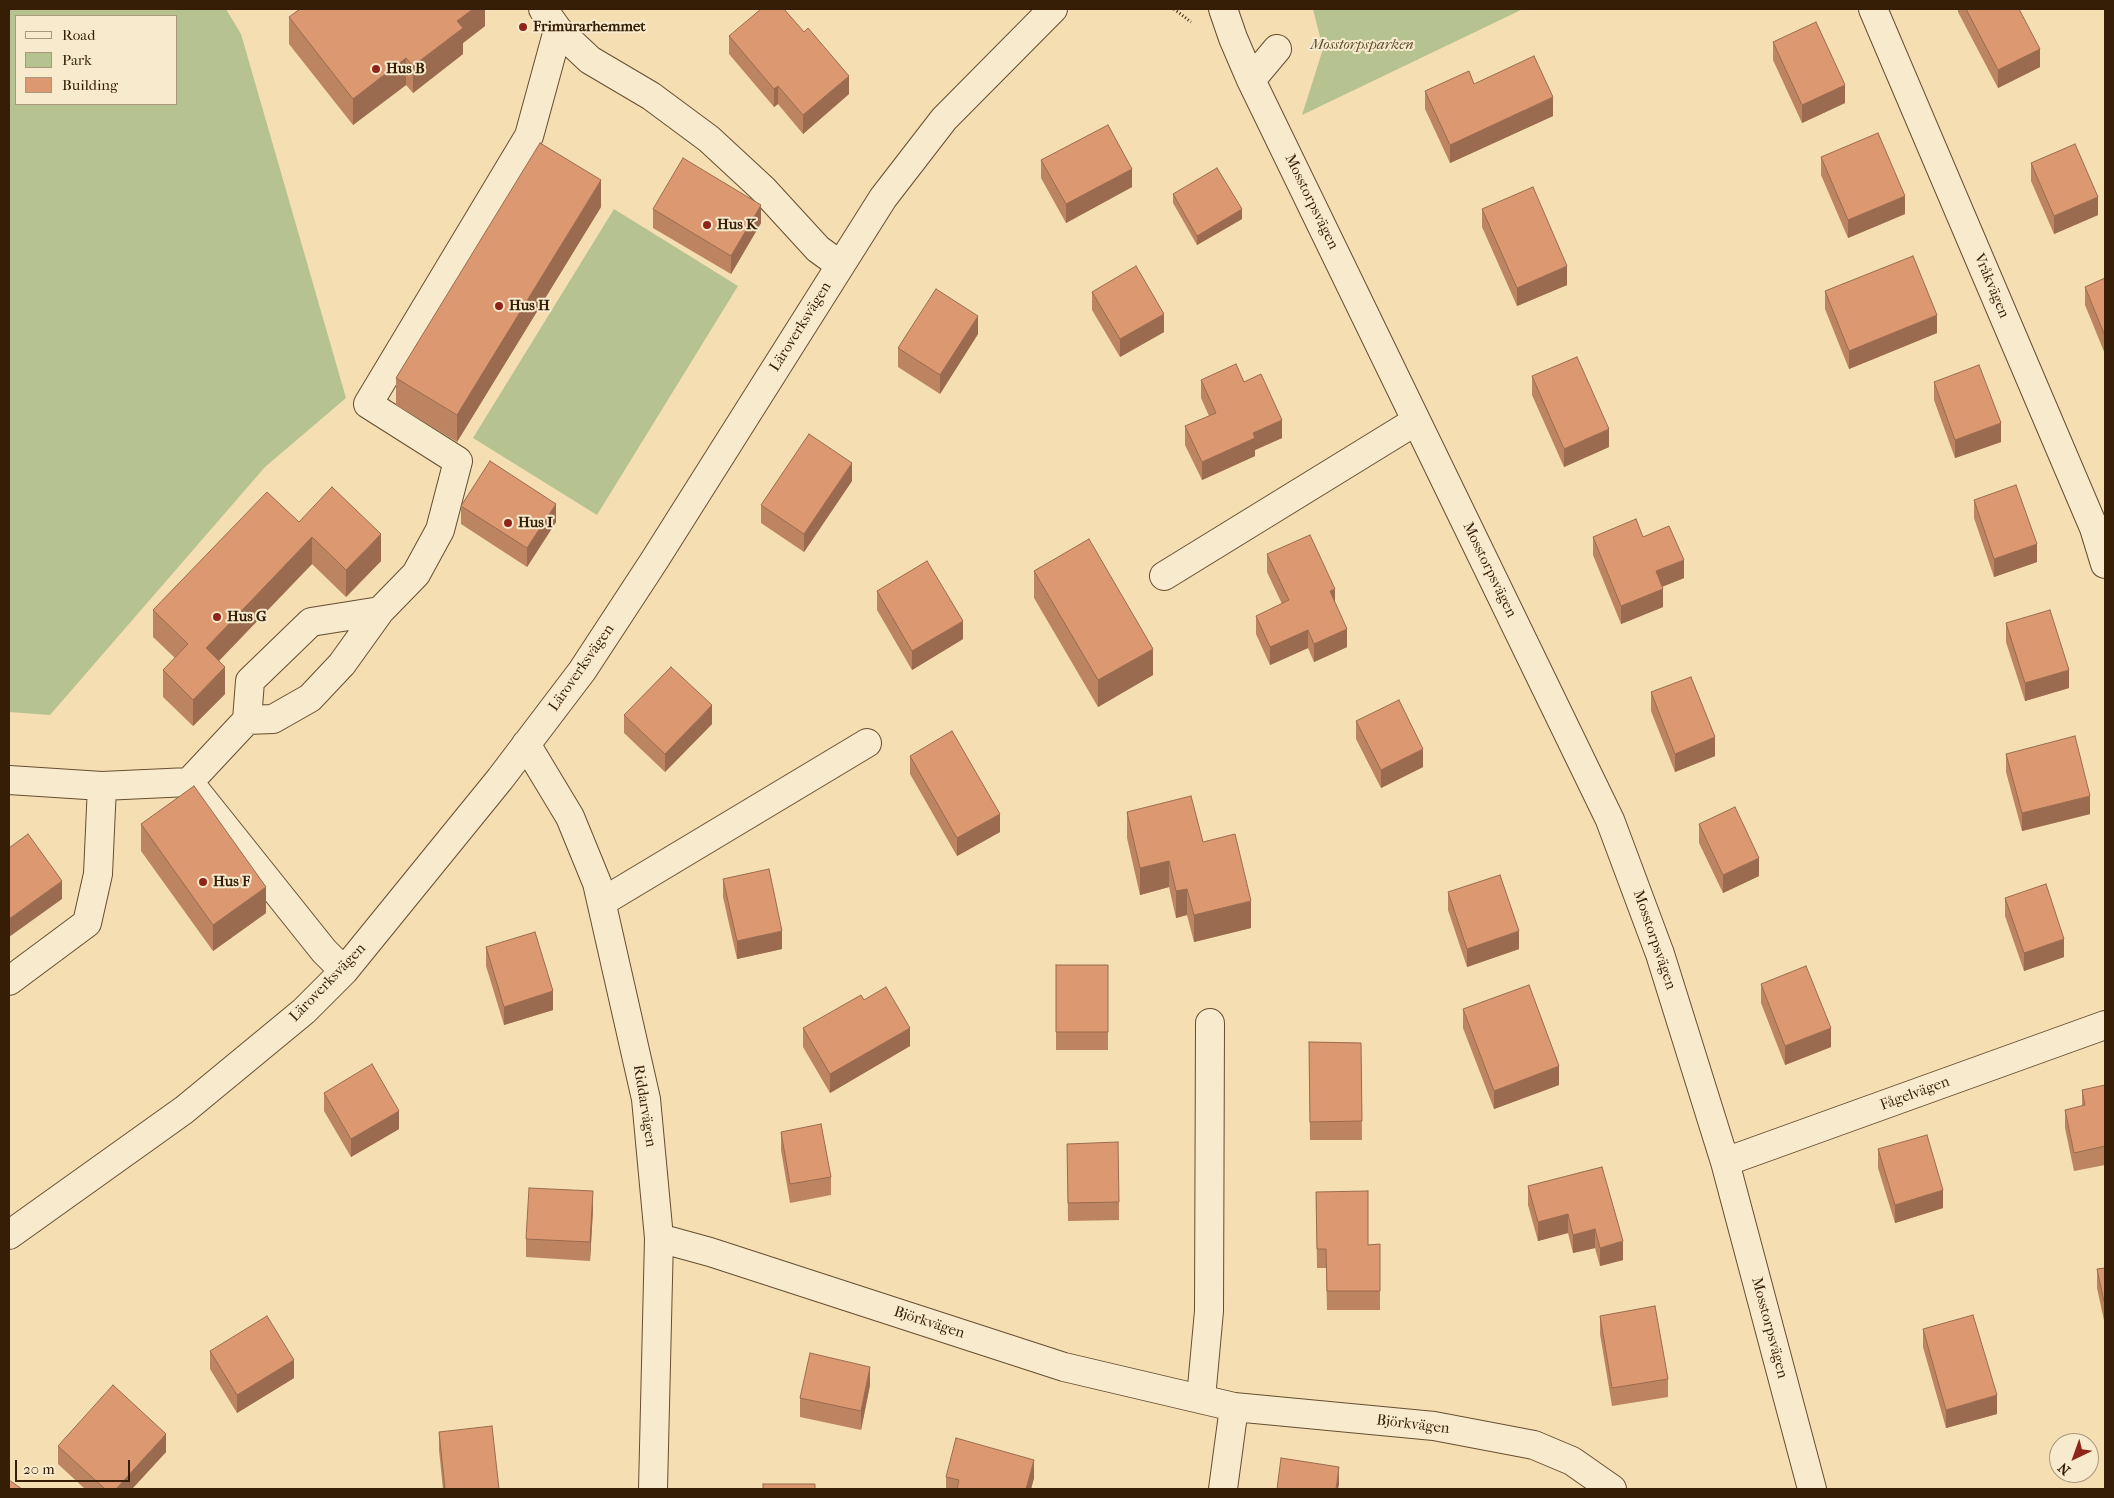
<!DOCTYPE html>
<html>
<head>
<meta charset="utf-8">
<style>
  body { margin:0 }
  #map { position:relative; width:2114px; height:1498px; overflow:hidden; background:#f4deb2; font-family:"IM FELL French Canon",serif }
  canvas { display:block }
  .frame { position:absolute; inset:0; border:10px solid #361e06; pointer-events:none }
  .legend { position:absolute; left:15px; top:15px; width:162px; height:90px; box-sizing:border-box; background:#f8eacd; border:1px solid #aa987d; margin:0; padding:6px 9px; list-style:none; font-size:15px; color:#361e06 }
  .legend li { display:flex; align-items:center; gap:10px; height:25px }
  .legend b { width:25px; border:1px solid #aa987d }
  .north { position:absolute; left:2049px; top:1433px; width:50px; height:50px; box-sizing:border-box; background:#f8eacd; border:1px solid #aa987d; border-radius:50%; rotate:222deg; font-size:14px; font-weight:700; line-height:20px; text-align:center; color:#361e06 }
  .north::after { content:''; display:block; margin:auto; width:18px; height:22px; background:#8f2418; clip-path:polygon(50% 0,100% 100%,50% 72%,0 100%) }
  .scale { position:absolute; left:15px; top:1460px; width:115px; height:22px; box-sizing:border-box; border:2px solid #361e06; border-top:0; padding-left:6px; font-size:15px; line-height:18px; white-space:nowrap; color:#361e06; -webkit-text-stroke:4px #f8eacd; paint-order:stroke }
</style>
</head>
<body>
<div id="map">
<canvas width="2114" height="1498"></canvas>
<div class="frame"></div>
<ul class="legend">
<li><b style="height:6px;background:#f8eacd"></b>Road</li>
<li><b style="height:14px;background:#b6c290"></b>Park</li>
<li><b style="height:14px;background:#dc9971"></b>Building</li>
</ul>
<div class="north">N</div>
<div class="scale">20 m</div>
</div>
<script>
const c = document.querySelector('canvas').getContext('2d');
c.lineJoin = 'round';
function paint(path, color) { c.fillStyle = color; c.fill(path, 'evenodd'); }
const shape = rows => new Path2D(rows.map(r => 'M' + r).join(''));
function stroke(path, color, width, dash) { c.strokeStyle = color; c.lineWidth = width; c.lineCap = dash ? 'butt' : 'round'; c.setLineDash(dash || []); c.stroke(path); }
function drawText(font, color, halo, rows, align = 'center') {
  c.font = font + ' "IM FELL French Canon",serif'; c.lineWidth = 4; c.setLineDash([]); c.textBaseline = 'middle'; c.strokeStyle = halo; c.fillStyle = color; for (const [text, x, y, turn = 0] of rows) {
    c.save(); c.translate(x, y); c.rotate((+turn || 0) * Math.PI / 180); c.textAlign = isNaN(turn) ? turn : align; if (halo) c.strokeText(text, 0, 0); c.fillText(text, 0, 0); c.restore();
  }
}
const green = shape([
  [9,9,226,9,241,34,346,398,265,467,50,715,9,712],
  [16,16,176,16,176,104,16,104],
  [1313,9,1523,9,1302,115,1323,49],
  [614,209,738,286,597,515,473,438]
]);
const path = shape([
  [1174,9,1191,22]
]);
const minor = shape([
  [543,9,558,30,590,60,651,96,709,139,763,189,818,249,840,265],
  [1223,9,1233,38,1251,80,1610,820,1660,954,1725,1162,1812,1489],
  [1873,9,2094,528,2105,564],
  [1251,80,1277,49],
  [1164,576,1416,421],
  [247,720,273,719,310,698,342,664,380,611],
  [526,744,570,817,597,883,646,1099,659,1238,653,1489],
  [9,780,102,786,98,874,87,923,9,981],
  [102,786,189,782],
  [602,902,867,743],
  [344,971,324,951,189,782,247,720,250,681,311,622,380,611,416,574,440,530,458,461,368,404,529,136,558,30],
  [1725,1162,2105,1025],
  [9,1235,184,1110,304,1011,344,971,500,779,582,671,654,561,883,198,944,119,1053,9],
  [659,1238,710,1252,1064,1367,1234,1407,1434,1426,1534,1445,1572,1461,1612,1489],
  [1201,1398,1209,1311,1210,1023],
  [1223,1489,1234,1407]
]);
const wall = shape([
  [485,9,485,26,463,43,463,54,413,93,406,85,353,125,289,44,289,17],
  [1958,9,2019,9,2040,67,1998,88,1958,12],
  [729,36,849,94,803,134,778,104,774,107,729,54],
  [1773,42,1845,103,1802,123,1773,60],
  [1425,91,1553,116,1450,163,1425,109],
  [1821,157,1905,214,1848,238,1821,175],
  [1041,160,1132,187,1066,223,1041,178],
  [2031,163,2098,215,2054,234,2031,181],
  [1173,194,1242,219,1197,245,1173,203],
  [601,207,457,442,396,405,396,378],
  [653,209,761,223,731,274,653,228],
  [1482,209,1567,285,1517,306,1482,227],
  [2105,278,2105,354,2085,305,2085,287],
  [1825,291,1937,333,1849,369,1825,309],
  [1092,292,1164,332,1120,357,1092,310],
  [978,334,940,394,898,367,898,348],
  [1532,376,1609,447,1564,467,1532,395],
  [1201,380,1244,382,1282,438,1255,450,1255,456,1202,480,1185,445,1185,426,1209,416,1201,398],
  [1934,382,2001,442,1955,458,1934,400],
  [852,481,804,552,761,523,761,505],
  [1974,500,2037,562,1994,577,1974,518],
  [461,506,556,522,527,567,461,524],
  [299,522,381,561,346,597,312,564,219,661,225,694,193,726,163,697,163,670,175,658,153,637,153,610],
  [1593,537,1643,537,1684,578,1662,587,1663,607,1621,624,1593,555],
  [1267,554,1335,603,1347,647,1314,662,1308,648,1270,665,1256,634,1256,616,1282,604,1267,572],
  [1034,571,1153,675,1098,707,1034,598],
  [877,591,963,639,912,670,877,610],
  [2006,623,2069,688,2025,701,2006,642],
  [1651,692,1715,756,1675,772,1651,711],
  [624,715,712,724,665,772,624,733],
  [1356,721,1423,767,1381,788,1356,739],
  [2006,754,2090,814,2022,831,2006,772],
  [910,756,1000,832,957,856,910,774],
  [1127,812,1203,842,1251,928,1194,942,1187,915,1176,918,1169,887,1140,895,1127,838],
  [141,824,266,913,213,951,141,851],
  [1699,824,1759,876,1723,893,1699,843],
  [723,879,782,949,737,959,723,897],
  [1448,892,1519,949,1467,967,1448,910],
  [2005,898,2064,957,2024,971,2005,916],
  [486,947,553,1010,504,1025,486,966],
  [1056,965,1108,965,1108,1050,1056,1050],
  [1761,984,1831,1047,1785,1065,1761,1003],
  [864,1000,910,1046,830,1093,803,1047,803,1028],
  [1463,1009,1559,1085,1494,1109,1463,1028],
  [1309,1042,1361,1043,1362,1140,1310,1140],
  [2105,1085,2105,1165,2074,1171,2065,1128,2065,1110,2082,1106,2082,1090],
  [324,1093,399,1129,351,1157,324,1111],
  [781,1132,831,1177,831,1195,790,1203,781,1150],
  [1067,1144,1119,1202,1119,1220,1068,1221],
  [1878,1149,1943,1208,1895,1223,1878,1168],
  [1602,1167,1623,1260,1600,1266,1595,1248,1573,1253,1568,1233,1538,1241,1528,1205,1528,1186],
  [1316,1192,1368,1245,1380,1244,1380,1310,1327,1310,1326,1268,1317,1268],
  [593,1209,590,1261,526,1257,526,1239],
  [2105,1268,2105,1325,2097,1288,2097,1269],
  [1600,1316,1668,1379,1668,1397,1612,1406,1600,1334],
  [1923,1329,1997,1414,1946,1428,1923,1347],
  [210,1351,294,1378,237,1413,210,1369],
  [870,1385,861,1430,800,1417,800,1398],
  [439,1432,499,1489,443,1489,439,1450],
  [58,1446,166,1452,132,1489,85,1489,58,1464],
  [946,1477,1034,1478,1031,1489,946,1489]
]);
const shadedWall = shape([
  [473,9,485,9,485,26,463,43,463,54,413,93,413,66,457,21],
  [2040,49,2040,67,1998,88,1998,70],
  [406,58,406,85,353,125,353,99],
  [849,76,849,94,803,134,803,115],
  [1845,85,1845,103,1802,123,1802,105],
  [778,86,778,104,774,107,774,89],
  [1553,97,1553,116,1450,163,1450,145],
  [1132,169,1132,187,1066,223,1066,204],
  [601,180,601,207,457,442,457,415],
  [1905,196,1905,214,1848,238,1848,220],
  [2098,197,2098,215,2054,234,2054,216],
  [761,205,761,223,731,274,731,256],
  [1242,209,1242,219,1197,245,1197,236],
  [1567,266,1567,285,1517,306,1517,288],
  [1164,314,1164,332,1120,357,1120,339],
  [1937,315,1937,333,1849,369,1849,351],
  [978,316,978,334,940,394,940,375],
  [1282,420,1282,438,1255,450,1255,456,1202,480,1202,462,1253,433],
  [2001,423,2001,442,1955,458,1955,440],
  [1609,429,1609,447,1564,467,1564,449],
  [852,463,852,481,804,552,804,534],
  [556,504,556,522,527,567,527,548],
  [381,534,381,561,346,597,346,570],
  [312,537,312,564,206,674,206,648],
  [2037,544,2037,562,1994,577,1994,559],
  [1684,560,1684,578,1656,589,1656,571],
  [1335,589,1335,607,1330,591],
  [1663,589,1663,607,1621,624,1621,606],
  [963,621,963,639,912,670,912,651],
  [1347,629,1347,647,1314,662,1314,644],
  [1308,630,1308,648,1270,665,1270,647],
  [1153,649,1153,675,1098,707,1098,680],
  [225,667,225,694,193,726,193,700],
  [2069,670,2069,688,2025,701,2025,683],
  [712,705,712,724,665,772,665,754],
  [1715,737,1715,756,1675,772,1675,754],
  [1423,749,1423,767,1381,788,1381,770],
  [2090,796,2090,814,2022,831,2022,813],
  [1000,814,1000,832,957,856,957,838],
  [1759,858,1759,876,1723,893,1723,875],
  [1169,861,1169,887,1140,895,1140,868],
  [62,881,62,899,9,937,9,919],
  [266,887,266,913,213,951,213,925],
  [1187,889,1187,915,1176,918,1176,891],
  [1251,901,1251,928,1194,942,1194,915],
  [782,931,782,949,737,959,737,941],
  [1519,931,1519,949,1467,967,1467,949],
  [2064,939,2064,957,2024,971,2024,953],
  [553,991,553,1010,504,1025,504,1007],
  [910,1028,910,1046,830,1093,830,1074],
  [1831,1028,1831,1047,1785,1065,1785,1046],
  [1559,1066,1559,1085,1494,1109,1494,1091],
  [399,1111,399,1129,351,1157,351,1139],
  [1943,1190,1943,1208,1895,1223,1895,1205],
  [593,1191,593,1209,590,1261,590,1242],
  [1568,1214,1568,1233,1538,1241,1538,1222],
  [1595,1229,1595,1248,1573,1253,1573,1235],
  [1623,1241,1623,1260,1600,1266,1600,1248],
  [294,1360,294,1378,237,1413,237,1395],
  [870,1367,870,1385,861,1430,861,1411],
  [1997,1395,1997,1414,1946,1428,1946,1410],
  [166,1434,166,1452,132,1489,116,1489],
  [1034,1460,1034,1478,1031,1489,1026,1489],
  [1339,1467,1339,1485,1338,1489,1336,1489]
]);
const building = shape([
  [300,9,473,9,457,21,463,28,413,66,406,58,353,99,289,17,300,9],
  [761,9,784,9,804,32,808,28,849,76,803,115,778,86,774,89,729,36,761,9],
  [1966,9,2019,9,2040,49,1998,70,1966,9],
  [1816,22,1845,85,1802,105,1773,42,1816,22],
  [1534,56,1553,97,1450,145,1425,91,1469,71,1474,84,1534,56],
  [1108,125,1132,169,1066,204,1041,160,1108,125],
  [1878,133,1905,196,1848,220,1821,157,1878,133],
  [540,143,601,180,457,415,396,378,540,143],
  [2075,144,2098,197,2054,216,2031,163,2075,144],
  [683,158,761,205,731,256,653,209,683,158],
  [1217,168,1242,209,1197,236,1173,194,1217,168],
  [1533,187,1567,266,1517,288,1482,209,1533,187],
  [1913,256,1937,315,1849,351,1825,291,1913,256],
  [1136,266,1164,314,1120,339,1092,292,1136,266],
  [2105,278,2105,336,2085,287,2105,278],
  [936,289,978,316,940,375,898,348,936,289],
  [1577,357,1609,429,1564,449,1532,376,1577,357],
  [1236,364,1244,382,1261,374,1282,420,1253,433,1255,438,1202,462,1185,426,1216,413,1201,380,1236,364],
  [1979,365,2001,423,1955,440,1934,382,1979,365],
  [809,434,852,463,804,534,761,505,809,434],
  [490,461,556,504,527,548,461,506,490,461],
  [2016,485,2037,544,1994,559,1974,500,2016,485],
  [332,487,381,534,346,570,312,537,206,648,225,667,193,700,163,670,188,644,153,610,267,492,299,522,332,487],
  [1636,519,1643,537,1669,526,1684,560,1656,571,1663,589,1621,606,1593,537,1636,519],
  [1310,535,1335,589,1330,591,1347,629,1314,644,1308,630,1270,647,1256,616,1289,600,1267,554,1310,535],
  [1089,539,1153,649,1098,680,1034,571,1089,539],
  [927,561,963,621,912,651,877,591,927,561],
  [2050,610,2069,670,2025,683,2006,623,2050,610],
  [671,667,712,705,665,754,624,715,671,667],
  [1691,677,1715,737,1675,754,1651,692,1691,677],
  [1399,700,1423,749,1381,770,1356,721,1399,700],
  [952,731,1000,814,957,838,910,756,952,731],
  [2075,736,2090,796,2022,813,2006,754,2075,736],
  [194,786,266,887,213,925,141,824,194,786],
  [1191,796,1203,842,1235,834,1251,901,1194,915,1187,889,1176,891,1169,861,1140,868,1127,812,1191,796],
  [1735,807,1759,858,1723,875,1699,824,1735,807],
  [28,834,62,881,9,919,9,848,28,834],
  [769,869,782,931,737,941,723,879,769,869],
  [1500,875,1519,931,1467,949,1448,892,1500,875],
  [2046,884,2064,939,2024,953,2005,898,2046,884],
  [535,932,553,991,504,1007,486,947,535,932],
  [1056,965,1108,965,1108,1032,1056,1032,1056,965],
  [1806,966,1831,1028,1785,1046,1761,984,1806,966],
  [1529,985,1559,1066,1494,1091,1463,1009,1529,985],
  [886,987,910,1028,830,1074,803,1028,861,995,864,1000,886,987],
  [1309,1042,1361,1043,1362,1121,1310,1122,1309,1042],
  [372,1064,399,1111,351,1139,324,1093,372,1064],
  [2105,1085,2105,1146,2074,1153,2065,1110,2085,1105,2082,1090,2105,1085],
  [821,1124,831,1177,790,1184,781,1132,821,1124],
  [1927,1135,1943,1190,1895,1205,1878,1149,1927,1135],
  [1118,1142,1119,1202,1068,1203,1067,1144,1118,1142],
  [1602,1167,1623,1241,1600,1248,1595,1229,1573,1235,1568,1214,1538,1222,1528,1186,1602,1167],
  [529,1188,593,1191,590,1242,526,1239,529,1188],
  [1368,1191,1368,1245,1380,1244,1380,1291,1327,1291,1326,1249,1317,1249,1316,1192,1368,1191],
  [2105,1268,2105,1306,2097,1269,2105,1268],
  [1655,1306,1668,1379,1612,1388,1600,1316,1655,1306],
  [1973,1315,1997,1395,1946,1410,1923,1329,1973,1315],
  [267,1316,294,1360,237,1395,210,1351,267,1316],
  [810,1353,870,1367,861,1411,800,1398,810,1353],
  [113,1385,166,1434,116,1489,105,1489,58,1446,113,1385],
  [492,1426,499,1489,445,1489,439,1432,492,1426],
  [956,1438,1034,1460,1026,1489,957,1489,959,1480,946,1477,956,1438],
  [1281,1458,1339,1467,1336,1489,1277,1489,1281,1458],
  [9,1480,22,1489,9,1489,9,1480],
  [763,1484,815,1484,815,1489,763,1489,763,1484]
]);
const markers = [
  [523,27,5,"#8f2418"],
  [376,69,5,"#8f2418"],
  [707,225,5,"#8f2418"],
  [499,306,5,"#8f2418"],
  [508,523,5,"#8f2418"],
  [217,617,5,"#8f2418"],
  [203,882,5,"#8f2418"]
];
const poiNames = [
  ["Frimurarhemmet",533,27],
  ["Hus B",386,69],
  ["Hus K",717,225],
  ["Hus H",509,306],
  ["Hus I",518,523],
  ["Hus G",227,617],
  ["Hus F",213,882]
];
const parkNames = [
  ["Mosstorpsparken",1362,45]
];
const streetNames = [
  ["Mosstorpsvägen",1311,202,64],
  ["Vråkvägen",1991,286,67],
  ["Läroverksvägen",801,327,-58],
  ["Mosstorpsvägen",1489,570,64],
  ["Läroverksvägen",582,668,-55],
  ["Mosstorpsvägen",1654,940,71],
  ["Läroverksvägen",328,983,-46],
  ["Fågelvägen",1915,1094,-20],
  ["Riddarvägen",644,1106,81],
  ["Björkvägen",929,1323,18],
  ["Mosstorpsvägen",1769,1328,75],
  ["Björkvägen",1413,1425,7]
];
paint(green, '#b6c290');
stroke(minor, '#664e31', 30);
stroke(path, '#361e06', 3, [1, 2.5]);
stroke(minor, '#f8eacd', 28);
paint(wall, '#bd8461');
paint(shadedWall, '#9a6b4f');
paint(building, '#dc9971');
stroke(building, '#9a6b4f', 1);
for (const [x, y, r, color] of markers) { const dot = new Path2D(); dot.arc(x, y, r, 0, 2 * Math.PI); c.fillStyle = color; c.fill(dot); stroke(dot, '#f8eacd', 2); }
drawText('bold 15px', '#361e06', '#f8eacd', poiNames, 'left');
drawText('italic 15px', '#5c4f2f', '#f8eacd', parkNames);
drawText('15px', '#361e06', '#f8eacd', streetNames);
</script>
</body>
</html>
